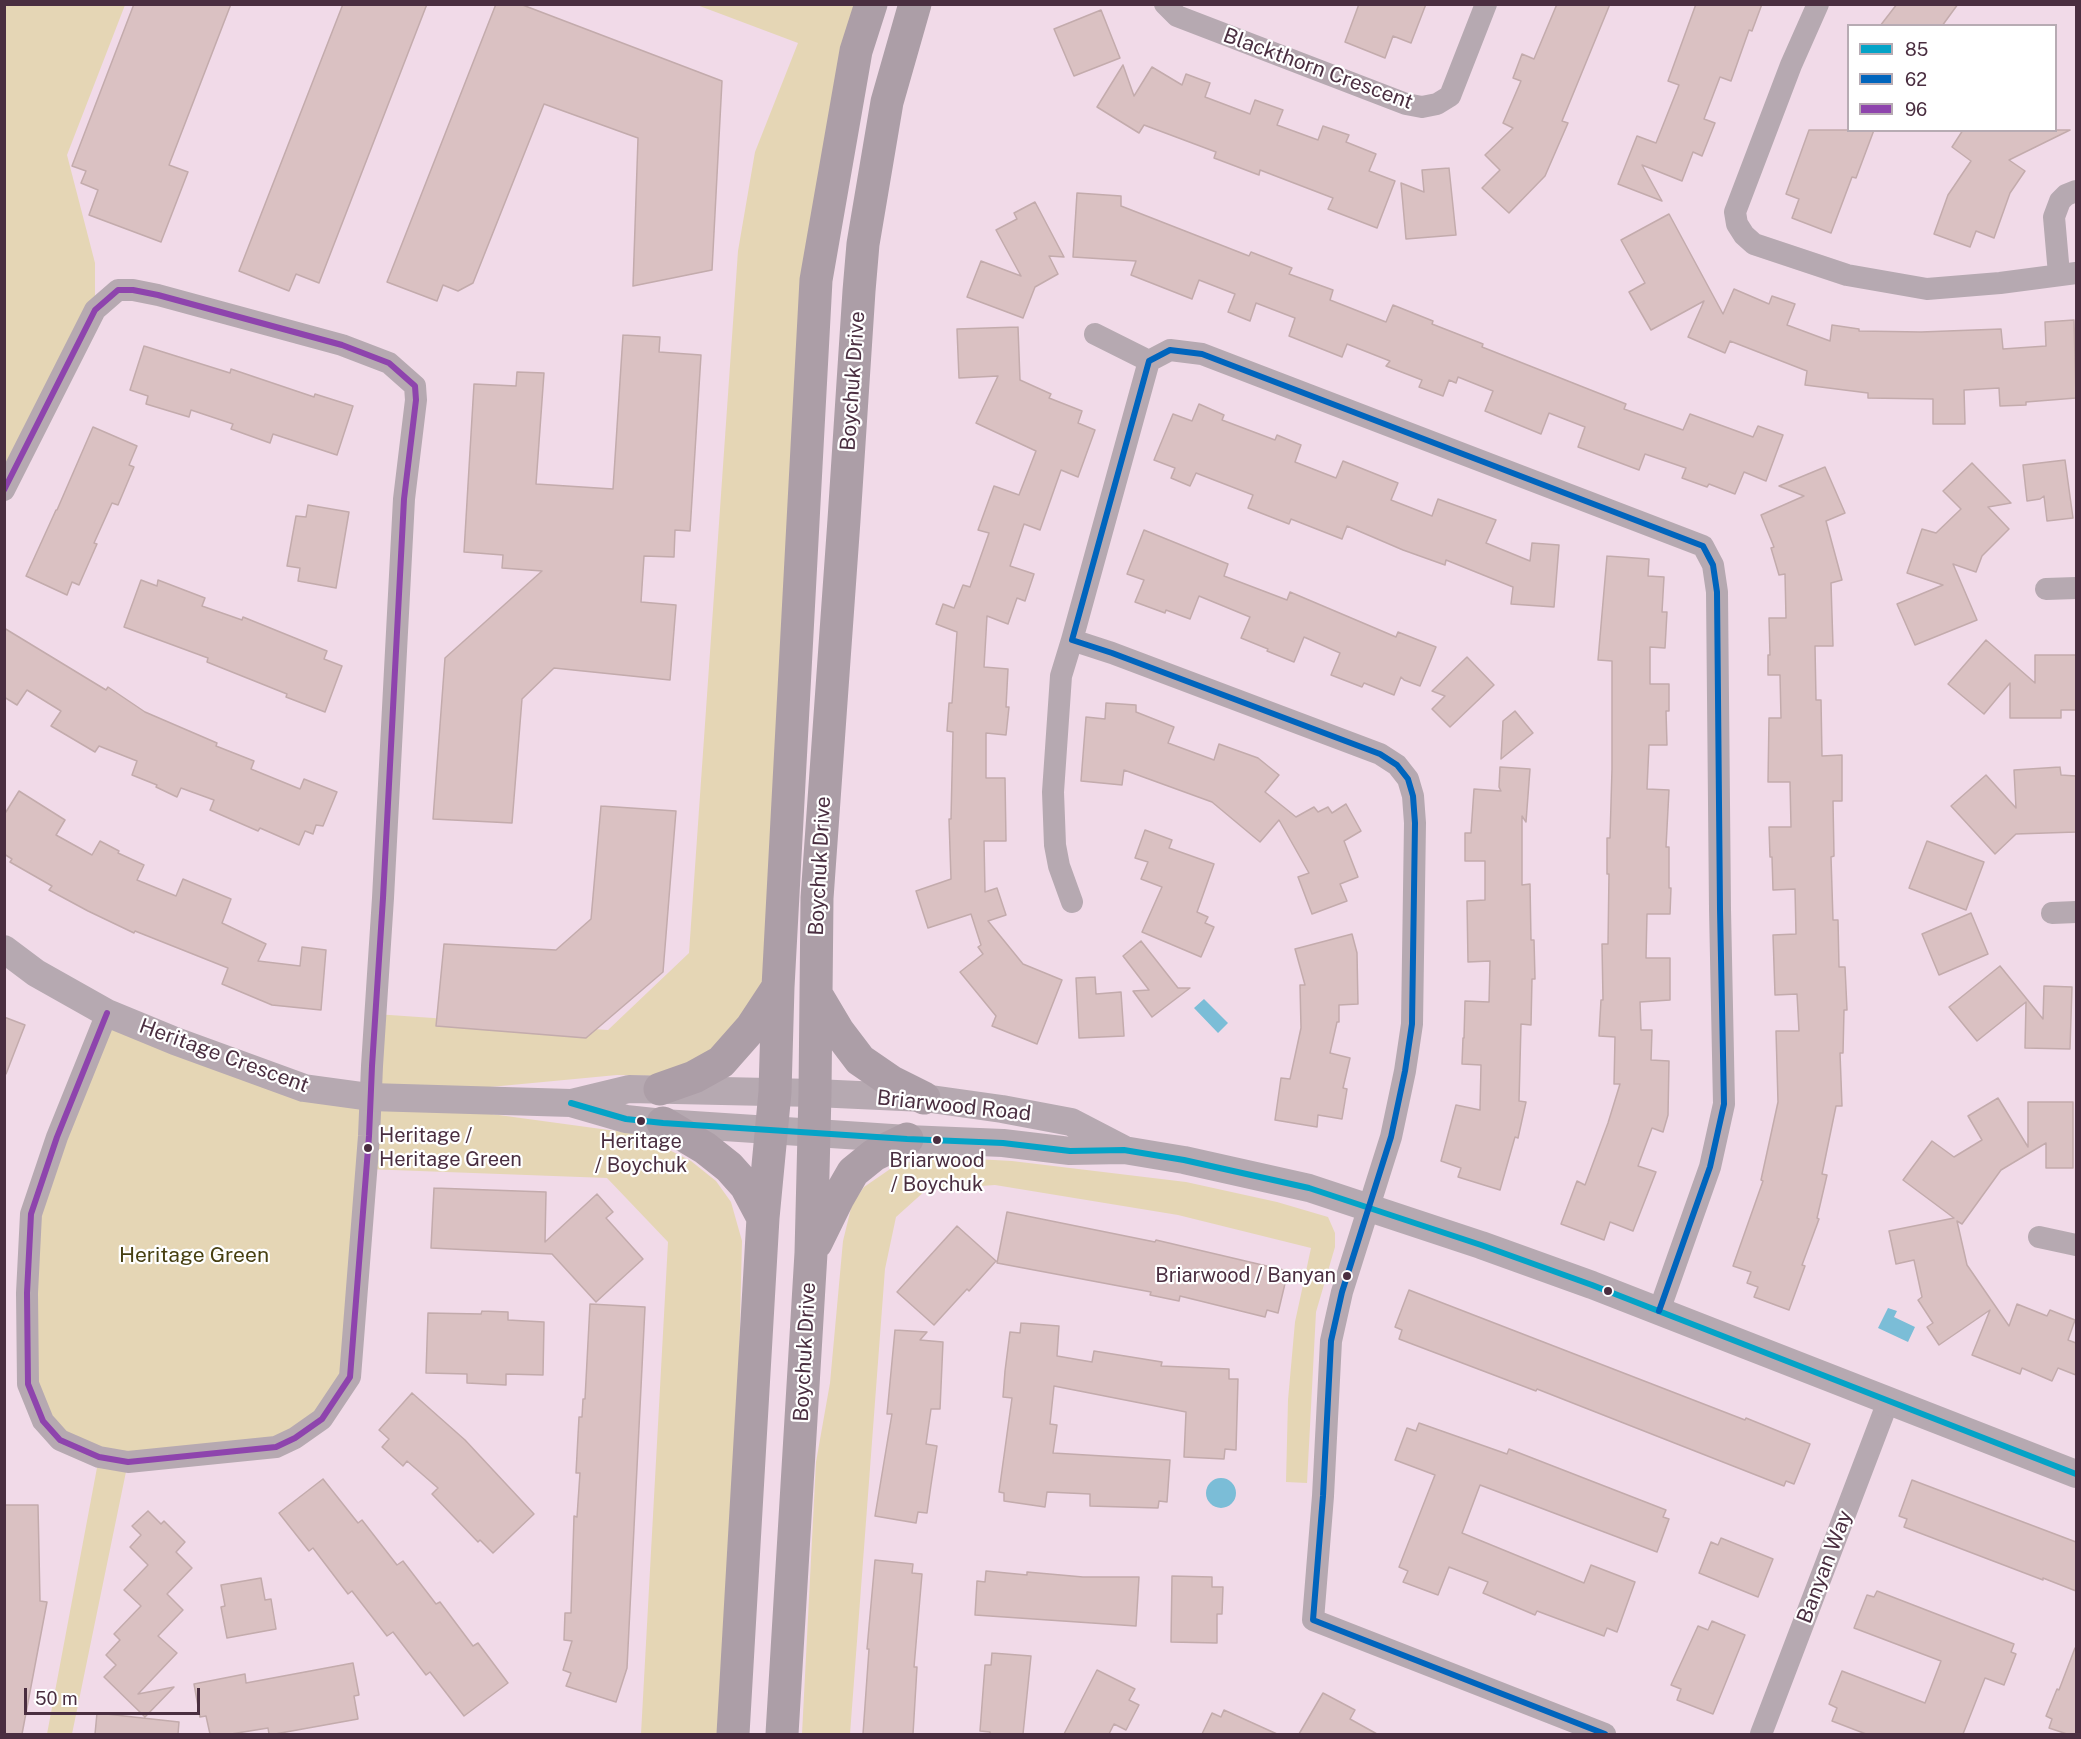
<!DOCTYPE html>
<html>
<head>
<meta charset="utf-8">
<style>
  body { margin:0 }
  #map { position:relative; width:2081px; height:1739px; overflow:hidden; background:#f1dae8; font-family:"Public Sans",sans-serif }
  canvas { display:block }
  .frame { position:absolute; inset:0; border:6px solid #4a2e40; pointer-events:none }
  .legend { position:absolute; left:1847px; top:24px; width:210px; height:108px; box-sizing:border-box; background:#fff; border:2px solid #b7abb3; margin:0; padding:8px 10px; list-style:none; font-size:18px; color:#4a2e40 }
  .legend li { display:flex; align-items:center; gap:12px; height:30px }
  .legend b { width:30px; border:2px solid #b7abb3 }
  .scale { position:absolute; left:24px; top:1688px; width:176px; height:27px; box-sizing:border-box; border:3px solid #4a2e40; border-top:0; padding-left:8px; font-size:18px; line-height:21px; white-space:nowrap; color:#4a2e40; -webkit-text-stroke:4px #fff; paint-order:stroke }
</style>
</head>
<body>
<div id="map">
<canvas width="2081" height="1739"></canvas>
<div class="frame"></div>
<ul class="legend">
<li><b style="height:8px;background:#04a3c7"></b>85</li>
<li><b style="height:8px;background:#0065bd"></b>62</li>
<li><b style="height:8px;background:#8e44ad"></b>96</li>
</ul>
<div class="scale">50 m</div>
</div>
<script>
const c = document.querySelector('canvas').getContext('2d');
c.lineJoin = 'round';
function paint(path, color) { c.fillStyle = color; c.fill(path, 'evenodd'); }
const shape = rows => new Path2D(rows.map(r => 'M' + r).join(''));
function stroke(path, color, width, dash) { c.strokeStyle = color; c.lineWidth = width; c.lineCap = dash ? 'butt' : 'round'; c.setLineDash(dash || []); c.stroke(path); }
function drawText(font, color, halo, rows, align = 'center') {
  c.font = font + ' "Public Sans",sans-serif'; c.lineWidth = 4.5; c.setLineDash([]); c.textBaseline = 'middle'; c.strokeStyle = halo; c.fillStyle = color; for (const [text, x, y, turn = 0] of rows) {
    c.save(); c.translate(x, y); c.rotate((+turn || 0) * Math.PI / 180); c.textAlign = isNaN(turn) ? turn : align; if (halo) c.strokeText(text, 0, 0); c.fillText(text, 0, 0); c.restore();
  }
}
const green = shape([
  [5,5,125,5,67,155,95,263,95,310,5,490],
  [697,5,874,5,816,280,778,987,694,1077,617,1075,374,1098,638,1134,691,1161,716,1181,731,1202,742,1241,730,1734,641,1734,668,1242,607,1178,366,1169,350,1377,295,1438,128,1462,72,1734,47,1734,99,1457,43,1421,26,1335,31,1214,108,1017,370,1097,375,1014,608,1030,689,953,738,251,755,152,798,43],
  [940,1157,1012,1161,1186,1182,1277,1202,1328,1217,1335,1233,1335,1247,1316,1312,1307,1483,1286,1482,1288,1400,1295,1322,1311,1248,1178,1215,995,1185,926,1190,896,1217,885,1269,850,1734,802,1734,816,1462,830,1383,843,1241,852,1204,864,1187,896,1165,917,1160]
]);
const water = shape([
  [1204,999,1228,1023,1218,1033,1194,1008],
  [1888,1308,1897,1311,1894,1317,1915,1327,1908,1342,1878,1328],
  '1206 1493a15 15 0 1 1 30 0a15 15 0 1 1-30 0Z'
]);
const building = shape([
  [134,4,231,4,169,165,188,172,161,242,89,215,98,190,81,183,86,171,72,166,134,4],
  [343,4,427,4,319,283,296,274,289,291,239,271,343,4],
  [496,4,520,4,722,81,712,270,633,286,638,138,544,104,473,283,458,291,443,285,437,301,387,282,496,4],
  [1359,4,1426,4,1411,43,1393,36,1385,58,1345,42,1359,4],
  [1557,4,1610,4,1562,121,1568,123,1545,176,1509,213,1482,188,1500,170,1485,155,1513,128,1503,123,1521,81,1513,78,1522,54,1534,59,1557,4],
  [1696,4,1762,4,1752,31,1749,30,1731,81,1720,77,1704,119,1715,123,1702,156,1693,152,1682,181,1642,165,1662,201,1618,184,1637,136,1656,143,1679,85,1668,81,1696,4],
  [1897,4,1958,4,1942,26,1880,26,1897,4],
  [1101,10,1120,58,1074,76,1054,29,1101,10],
  [1123,65,1134,96,1152,67,1182,85,1186,74,1210,83,1205,97,1250,114,1255,100,1283,110,1277,125,1318,140,1323,126,1349,135,1346,142,1376,154,1369,171,1395,181,1377,228,1328,209,1333,198,1260,170,1259,175,1214,158,1216,152,1144,125,1139,133,1097,107,1123,65],
  [1809,130,1874,130,1856,178,1852,177,1831,233,1792,218,1799,199,1786,194,1809,130],
  [1963,130,2070,130,2009,160,2025,171,2010,193,1994,238,1976,231,1970,247,1934,234,1948,195,1971,161,1952,147,1963,130],
  [1449,168,1456,235,1406,239,1401,183,1424,192,1422,170,1449,168],
  [1077,193,1121,196,1121,206,1249,256,1251,252,1292,268,1289,274,1333,290,1330,300,1386,322,1393,305,1433,321,1432,324,1483,344,1482,347,1626,404,1624,409,1683,430,1690,414,1753,437,1758,426,1783,435,1766,481,1744,472,1735,494,1709,484,1707,487,1682,478,1686,468,1645,454,1639,470,1578,447,1585,427,1549,413,1541,434,1485,411,1493,391,1458,377,1456,383,1449,380,1443,396,1419,387,1422,380,1386,366,1390,361,1347,344,1342,357,1289,336,1295,318,1256,303,1250,321,1228,312,1235,294,1199,280,1192,299,1131,275,1136,261,1073,257,1077,193],
  [1035,202,1064,257,1049,256,1058,274,1035,287,1023,318,967,297,981,261,1021,276,996,230,1017,219,1014,213,1035,202],
  [1669,214,1723,314,1734,289,1769,304,1772,296,1795,304,1787,325,1830,341,1832,325,1859,329,1859,331,1921,332,2001,329,2003,349,2046,346,2045,322,2074,320,2076,398,2026,402,2026,405,2000,406,1999,388,1964,390,1965,424,1933,424,1933,399,1868,398,1868,393,1805,385,1807,371,1730,341,1725,353,1688,337,1704,301,1651,330,1629,292,1645,283,1621,240,1669,214],
  [1018,327,1020,380,1051,394,1049,398,1082,411,1078,423,1095,430,1078,477,1061,470,1040,530,1024,524,1010,566,1034,574,1025,601,1017,598,1008,624,987,616,984,667,1008,669,1006,707,1009,707,1006,735,986,733,986,778,1005,778,1006,841,984,841,985,892,997,888,1006,915,988,921,1023,964,1062,980,1037,1044,992,1026,996,1016,960,972,983,954,978,947,981,945,971,914,928,928,916,891,951,879,949,819,951,819,953,732,947,731,949,703,952,703,957,632,936,624,943,604,954,608,963,585,970,587,989,533,978,530,994,486,1019,495,1036,451,976,423,998,376,959,378,957,329,1018,327],
  [623,335,660,337,659,352,701,355,690,531,675,530,674,557,644,556,641,602,676,605,670,680,554,668,522,699,512,823,433,819,445,658,542,571,502,568,503,555,464,552,474,384,516,386,517,372,544,373,536,484,613,489,623,335],
  [144,346,230,373,231,369,314,397,315,394,353,406,337,455,273,434,270,443,231,429,233,424,191,410,189,417,146,404,148,396,130,390,144,346],
  [1199,404,1224,415,1222,420,1275,440,1277,435,1301,445,1295,462,1336,478,1343,461,1398,483,1391,500,1432,516,1438,499,1496,520,1486,543,1530,561,1532,543,1559,545,1554,607,1511,604,1513,587,1446,560,1445,565,1403,550,1347,526,1342,539,1291,519,1289,524,1248,508,1253,495,1196,473,1190,486,1171,478,1175,468,1154,460,1173,414,1192,421,1199,404],
  [93,427,137,446,129,465,134,467,118,505,112,503,94,543,97,544,79,585,72,582,67,595,26,576,56,510,57,510,93,427],
  [2065,460,2073,518,2047,521,2044,496,2040,499,2027,501,2023,465,2065,460],
  [1972,463,2011,503,1988,507,2009,529,1982,556,1976,572,1953,564,1977,620,1915,645,1897,604,1943,585,1907,573,1922,529,1936,533,1961,509,1943,491,1972,463],
  [1825,467,1845,513,1826,521,1842,580,1831,583,1833,646,1815,646,1816,700,1821,700,1822,756,1842,755,1842,801,1833,801,1834,856,1831,857,1833,920,1838,920,1839,967,1845,967,1847,1010,1844,1010,1843,1053,1840,1053,1842,1106,1836,1106,1822,1174,1827,1175,1817,1218,1819,1219,1802,1265,1805,1266,1789,1310,1754,1297,1758,1287,1747,1283,1751,1272,1733,1266,1763,1181,1761,1180,1778,1102,1776,1031,1799,1031,1797,994,1775,995,1773,935,1796,934,1795,889,1773,890,1772,857,1770,857,1769,827,1791,827,1790,782,1768,782,1769,718,1781,718,1780,675,1768,675,1768,655,1770,655,1769,618,1786,618,1785,574,1779,575,1771,548,1774,547,1761,515,1804,496,1779,486,1825,467],
  [308,505,349,512,336,588,298,581,300,568,287,566,296,516,306,517,308,505],
  [1144,530,1228,564,1224,576,1287,600,1290,592,1396,637,1398,632,1436,647,1420,686,1404,680,1401,677,1394,695,1364,683,1362,687,1331,675,1340,653,1304,637,1294,662,1267,651,1268,649,1241,638,1250,617,1199,596,1190,619,1166,610,1165,613,1135,602,1144,580,1127,574,1144,530],
  [1607,556,1649,559,1648,576,1664,577,1662,612,1667,612,1665,648,1650,647,1650,684,1669,684,1669,711,1666,711,1667,745,1649,745,1647,789,1669,790,1666,847,1669,847,1669,888,1671,888,1670,914,1647,914,1646,958,1670,958,1670,1000,1640,1002,1641,1030,1652,1030,1651,1060,1669,1061,1668,1115,1663,1132,1652,1128,1638,1166,1656,1172,1633,1231,1610,1222,1604,1240,1561,1224,1577,1181,1585,1185,1608,1123,1620,1084,1614,1084,1615,1037,1599,1036,1601,1000,1603,1000,1602,944,1608,944,1609,874,1607,874,1607,838,1610,838,1612,769,1612,661,1598,660,1607,556],
  [141,580,157,586,158,580,205,598,202,606,242,620,243,617,327,651,324,659,342,666,325,712,286,697,287,694,207,662,208,658,124,627,141,580],
  [4,628,106,690,108,687,145,712,217,743,216,746,254,761,251,769,300,789,304,779,337,792,323,826,316,825,313,834,305,831,299,845,260,828,258,831,210,810,214,800,181,788,177,797,156,787,157,785,132,775,137,761,99,746,95,752,51,726,61,711,27,690,17,705,4,697,4,628],
  [1986,640,2035,683,2035,655,2076,655,2076,710,2061,710,2061,718,2010,718,2010,683,1984,714,1948,684,1986,640],
  [1467,657,1494,685,1450,727,1432,709,1445,696,1432,691,1467,657],
  [1106,703,1136,705,1136,712,1174,727,1168,743,1214,760,1219,744,1258,758,1279,775,1265,792,1296,817,1314,807,1318,812,1328,807,1332,813,1346,804,1361,831,1344,841,1358,877,1340,884,1347,901,1312,914,1298,877,1309,873,1279,820,1260,842,1212,802,1124,770,1122,785,1081,781,1086,717,1105,719,1106,703],
  [1515,711,1533,733,1501,759,1503,721,1515,711],
  [1500,767,1530,769,1526,822,1522,816,1522,885,1530,884,1531,940,1534,940,1535,979,1532,979,1531,1025,1521,1024,1519,1101,1526,1102,1518,1138,1515,1137,1500,1190,1458,1177,1461,1168,1441,1161,1456,1105,1480,1110,1481,1065,1462,1064,1463,1038,1464,1038,1465,1001,1489,1002,1490,961,1468,962,1467,901,1485,900,1485,861,1465,861,1465,833,1471,833,1474,789,1501,791,1499,787,1500,767],
  [2060,767,2061,775,2076,776,2076,832,2016,834,1995,854,1951,806,1986,775,2016,808,2014,770,2060,767],
  [19,791,65,820,56,835,92,855,100,841,119,851,118,853,144,865,137,880,176,896,183,879,231,899,222,923,266,944,258,961,300,966,302,947,326,950,321,1010,272,1005,222,984,228,968,135,931,134,933,88,911,49,890,52,886,10,862,12,859,4,854,4,815,19,791],
  [601,806,676,811,663,972,586,1038,436,1026,444,944,556,950,591,919,601,806],
  [1145,830,1172,840,1169,848,1214,864,1197,912,1208,917,1205,923,1214,927,1201,957,1142,932,1162,887,1141,879,1148,862,1135,858,1145,830],
  [1927,841,1984,862,1966,910,1909,888,1927,841],
  [1971,913,1988,954,1939,975,1922,934,1971,913],
  [1352,934,1357,953,1358,1004,1339,1005,1339,1022,1337,1022,1330,1053,1350,1058,1343,1088,1347,1089,1342,1119,1318,1115,1317,1127,1275,1120,1281,1078,1290,1079,1301,1028,1300,985,1305,985,1295,949,1352,934],
  [1141,941,1178,988,1190,988,1152,1017,1133,991,1149,990,1123,956,1141,941],
  [2000,966,2043,1019,2044,986,2072,987,2070,1049,2025,1048,2026,1002,1977,1041,1949,1007,2000,966],
  [1095,977,1096,994,1121,992,1124,1036,1079,1038,1076,978,1095,977],
  [4,1017,25,1025,6,1074,4,1074,4,1017],
  [1998,1098,2028,1147,2028,1102,2073,1102,2073,1168,2046,1168,2046,1143,2001,1170,1962,1224,1957,1221,1967,1265,2009,1326,2017,1304,2047,1316,2050,1310,2075,1320,2068,1340,2076,1343,2076,1375,2058,1368,2052,1381,2022,1368,2020,1374,1972,1355,1990,1310,1939,1345,1927,1327,1933,1323,1918,1300,1922,1297,1914,1260,1896,1264,1889,1231,1954,1218,1903,1180,1932,1141,1954,1157,1982,1140,1968,1116,1998,1098],
  [434,1188,546,1192,545,1242,597,1194,613,1212,606,1218,643,1259,596,1302,552,1254,431,1248,434,1188],
  [1007,1212,1155,1242,1156,1240,1288,1271,1278,1313,1267,1310,1265,1317,1180,1296,1179,1301,1150,1295,1151,1292,997,1263,1007,1212],
  [957,1226,996,1261,969,1291,967,1289,934,1325,897,1292,957,1226],
  [1409,1290,1745,1420,1746,1418,1810,1444,1794,1484,1786,1481,1784,1486,1537,1389,1536,1391,1399,1339,1402,1330,1395,1327,1409,1290],
  [590,1304,645,1307,627,1668,616,1702,566,1686,571,1673,563,1670,572,1641,564,1640,565,1613,571,1613,574,1516,577,1517,580,1473,576,1473,579,1417,582,1417,583,1399,585,1399,590,1304],
  [482,1311,508,1312,508,1320,544,1322,543,1375,506,1374,506,1385,467,1383,467,1374,426,1373,428,1313,481,1314,482,1311],
  [1021,1323,1059,1326,1057,1356,1092,1362,1094,1351,1162,1362,1161,1366,1229,1369,1229,1379,1238,1379,1236,1450,1225,1449,1224,1459,1184,1457,1186,1412,1054,1386,1050,1424,1057,1425,1053,1453,1170,1460,1167,1502,1159,1501,1158,1508,1090,1506,1090,1494,1047,1492,1045,1507,1004,1501,1004,1493,999,1492,1012,1398,1003,1397,1005,1371,1010,1332,1020,1333,1021,1323],
  [895,1330,927,1332,920,1340,943,1342,940,1409,931,1409,926,1444,937,1446,931,1485,927,1513,918,1512,916,1523,875,1516,892,1414,887,1414,895,1330],
  [412,1393,465,1440,534,1514,493,1553,480,1540,478,1542,432,1494,438,1488,407,1461,403,1466,382,1447,389,1439,379,1430,412,1393],
  [1419,1423,1507,1454,1509,1449,1666,1510,1663,1517,1669,1519,1657,1552,1480,1485,1462,1533,1584,1583,1591,1565,1635,1582,1617,1632,1607,1628,1604,1636,1537,1611,1535,1615,1483,1593,1488,1582,1449,1567,1438,1595,1403,1582,1408,1571,1399,1567,1435,1475,1395,1460,1407,1428,1416,1431,1419,1423],
  [323,1479,358,1523,362,1520,397,1565,403,1561,436,1604,440,1602,473,1646,478,1643,508,1683,464,1716,430,1672,426,1675,393,1632,387,1636,352,1591,348,1594,313,1548,309,1551,279,1513,323,1479],
  [1912,1480,2076,1542,2076,1591,2043,1578,2043,1580,1904,1527,1907,1519,1899,1516,1912,1480],
  [4,1505,38,1505,40,1601,47,1602,22,1734,4,1734,4,1505],
  [148,1511,161,1524,164,1521,185,1542,176,1552,192,1568,167,1594,183,1610,158,1636,177,1653,138,1694,174,1687,145,1717,104,1677,116,1665,106,1655,120,1640,114,1634,141,1606,124,1590,148,1565,130,1547,141,1535,132,1526,148,1511],
  [1721,1538,1773,1559,1758,1597,1699,1573,1711,1542,1718,1545,1721,1538],
  [875,1560,913,1564,912,1573,922,1574,914,1667,917,1667,913,1734,863,1734,869,1649,867,1649,875,1560],
  [986,1571,1027,1575,1027,1572,1083,1577,1139,1577,1136,1626,975,1615,977,1581,985,1582,986,1571],
  [1172,1576,1212,1577,1212,1587,1223,1587,1222,1614,1217,1614,1217,1643,1171,1642,1172,1576],
  [261,1578,265,1600,271,1599,276,1629,227,1638,221,1607,225,1606,221,1585,261,1578],
  [1877,1591,2014,1644,2011,1652,2016,1654,2004,1685,1985,1678,1963,1734,1866,1734,1832,1721,1837,1708,1829,1704,1842,1671,1925,1703,1941,1661,1854,1628,1867,1595,1874,1597,1877,1591],
  [1712,1621,1745,1635,1713,1714,1677,1700,1681,1689,1671,1685,1698,1626,1708,1630,1712,1621],
  [2075,1648,2076,1648,2076,1734,2067,1734,2049,1728,2052,1719,2046,1716,2057,1689,2059,1690,2075,1648],
  [992,1653,1031,1656,1023,1734,990,1734,990,1732,980,1731,985,1665,991,1665,992,1653],
  [353,1663,359,1695,354,1696,358,1719,275,1734,269,1734,268,1728,231,1734,210,1734,206,1716,200,1717,194,1684,245,1674,246,1683,353,1663],
  [1097,1670,1135,1689,1129,1700,1139,1705,1126,1730,1114,1724,1109,1734,1064,1734,1097,1670],
  [1323,1693,1355,1710,1350,1719,1377,1734,1299,1734,1323,1693],
  [1224,1710,1277,1734,1202,1734,1212,1713,1221,1717,1224,1710],
  [97,1713,179,1722,178,1734,95,1734,97,1713]
]);
const minor = shape([
  [1165,4,1177,16,1406,104,1422,107,1437,104,1450,96,1486,4],
  [1818,4,1791,65,1735,212,1737,224,1744,235,1754,244,1847,275,1927,289,2000,283,2076,273],
  [2059,274,2054,217,2060,201,2066,195,2076,191],
  [1095,334,1149,361],
  [4,490,95,310,118,290,133,290,158,295,342,345,389,363,415,386,416,400,404,499,383,898,372,1066,369,1136,350,1377,322,1419,295,1438,276,1447,128,1462,99,1457,60,1440,43,1421,28,1384,27,1293,31,1214,57,1137,107,1013],
  [2046,589,2076,588],
  [1072,902,1059,866,1055,845,1053,792,1061,676,1072,640],
  [2052,913,2076,912],
  [2039,1237,2076,1245],
  [1605,1734,1313,1620,1323,1496,1331,1341,1342,1292,1391,1137,1405,1071,1412,1024,1415,823,1413,796,1408,779,1397,765,1380,754,1112,653,1072,640,1149,361,1170,350,1202,354,1703,546,1713,565,1717,592,1720,909,1724,1104,1710,1167,1659,1311],
  [1761,1734,1889,1399]
]);
const tertiary = shape([
  [4,949,36,973,107,1013,175,1041,304,1088,370,1097,571,1103,629,1089,815,1093,924,1098,1002,1109,1071,1122,1123,1149],
  [571,1103,626,1119,663,1123,907,1139,1003,1143,1070,1151,1124,1150,1184,1160,1309,1188,1481,1245,1592,1285,2076,1474]
]);
const secondary = shape([
  [816,994,838,1031,860,1060,892,1082,924,1098],
  [660,1089,694,1077,721,1062,751,1028,778,987],
  [663,1123,705,1148,729,1167,746,1186,763,1218],
  [816,1243,838,1198,853,1172,874,1155,907,1139],
  [733,1734,763,1218,775,1092,778,987,816,280,856,51,871,4],
  [782,1734,811,1253,815,1093,817,898,844,520,859,291,863,244,887,102,915,4]
]);
const bus1 = shape([
  [571,1103,626,1119,663,1123,907,1139,1003,1143,1070,1151,1124,1150,1184,1160,1309,1188,1481,1245,1592,1285,2076,1474]
]);
const bus2 = shape([
  [1605,1734,1313,1620,1323,1496,1331,1341,1342,1292,1391,1137,1405,1071,1412,1024,1415,823,1413,796,1408,779,1397,765,1380,754,1112,653,1072,640,1149,361,1170,350,1202,354,1703,546,1713,565,1717,592,1720,909,1724,1104,1710,1167,1659,1311]
]);
const bus3 = shape([
  [4,490,95,310,118,290,133,290,158,295,342,345,389,363,415,386,416,400,404,499,383,898,372,1066,369,1136,350,1377,322,1419,295,1438,276,1447,128,1462,99,1457,60,1440,43,1421,28,1384,27,1293,31,1214,57,1137,107,1013]
]);
const markers = [
  [641,1121,5,"#4a2e40"],
  [937,1140,5,"#4a2e40"],
  [368,1148,5,"#4a2e40"],
  [1347,1276,5,"#4a2e40"],
  [1608,1291,5,"#4a2e40"]
];
const busNames = [
  ["Heritage /",379,1136,"left"],
  ["Heritage Green",379,1160,"left"],
  ["Heritage",641,1142],
  ["/ Boychuk",641,1166],
  ["Briarwood",937,1161],
  ["/ Boychuk",937,1185],
  ["Briarwood / Banyan",1336,1276,"right"]
];
const streetNames = [
  ["Blackthorn Crescent",1318,69,20],
  ["Boychuk Drive",853,381,-86],
  ["Boychuk Drive",820,866,-87],
  ["Heritage Crescent",224,1056,20],
  ["Briarwood Road",954,1106,6],
  ["Boychuk Drive",805,1352,-87],
  ["Banyan Way",1825,1567,-69]
];
const parkNames = [
  ["Heritage Green",194,1256]
];
paint(green, '#e5d6b5');
paint(water, '#7bbdd7');
paint(building, '#dac1c2');
stroke(building, '#c3abac', 1.5);
stroke(minor, '#b6a9b1', 22);
stroke(tertiary, '#b6a9b1', 28);
stroke(secondary, '#ac9ea7', 33);
stroke(bus1, '#04a3c7', 6);
stroke(bus2, '#0065bd', 6);
stroke(bus3, '#8e44ad', 6);
for (const [x, y, r, color] of markers) { const dot = new Path2D(); dot.arc(x, y, r, 0, 2 * Math.PI); c.fillStyle = color; c.fill(dot); stroke(dot, '#fff', 2); }
drawText('20px', '#4a2e40', '#fff', busNames);
drawText('21px', '#4a2e40', '#fff', streetNames);
drawText('21px', '#474012', '#fff', parkNames);
</script>
</body>
</html>
